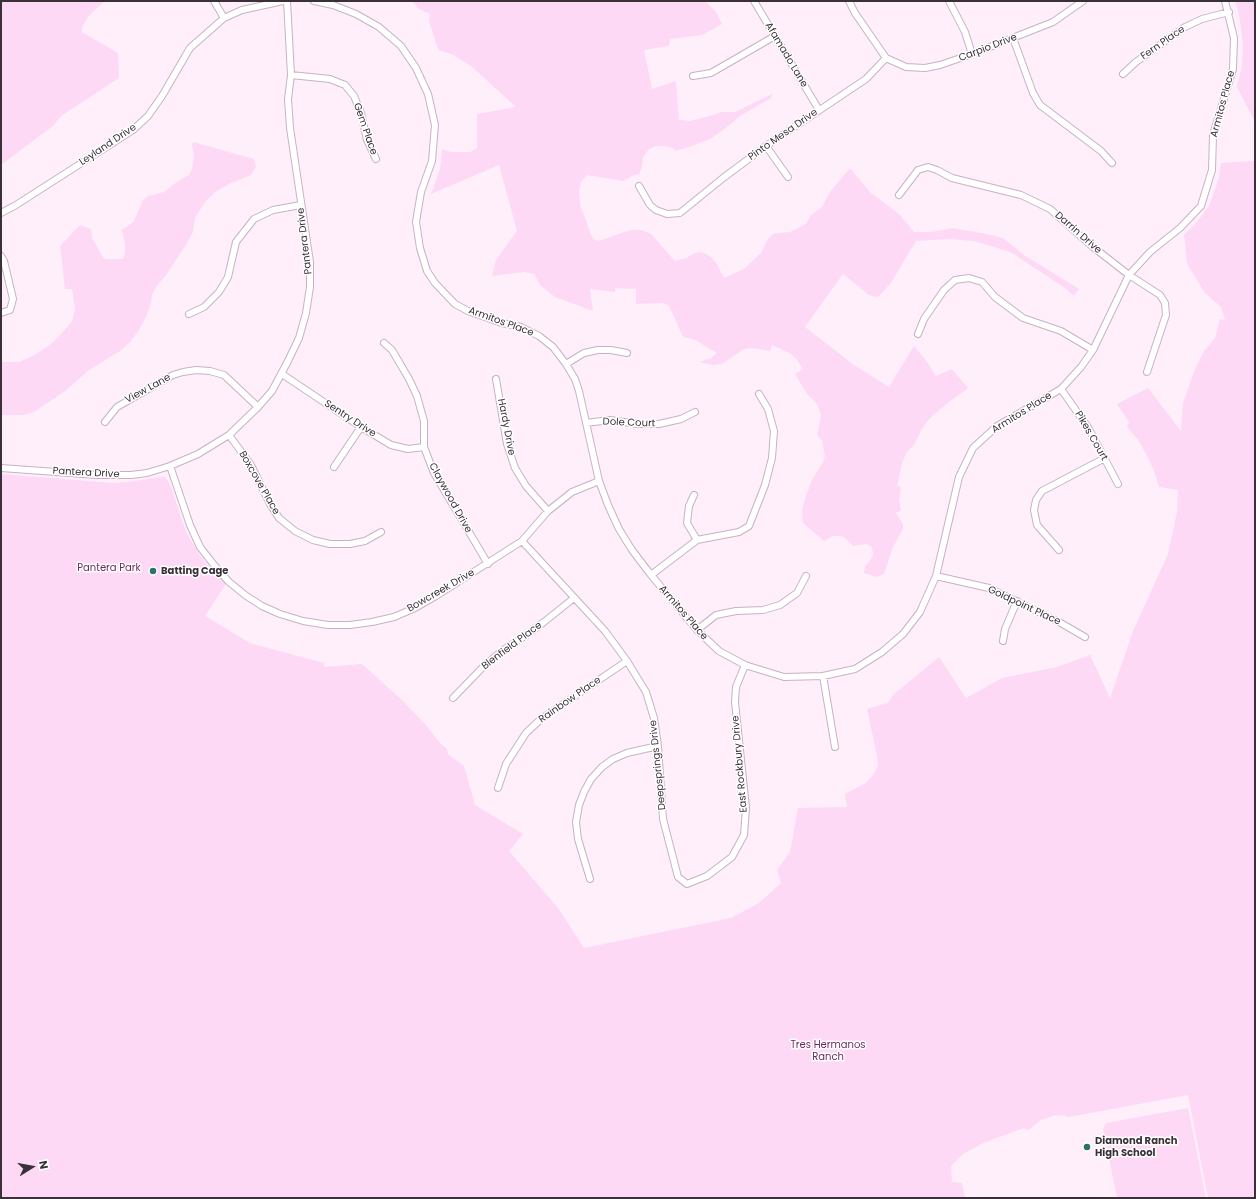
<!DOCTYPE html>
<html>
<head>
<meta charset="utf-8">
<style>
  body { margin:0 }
  #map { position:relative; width:1256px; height:1199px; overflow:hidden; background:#feeffb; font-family:Poppins,sans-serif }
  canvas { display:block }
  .frame { position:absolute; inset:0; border:2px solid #3a3038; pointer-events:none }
  .north { position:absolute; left:12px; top:1147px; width:40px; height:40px; -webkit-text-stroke:3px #fff; paint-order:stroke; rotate:79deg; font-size:11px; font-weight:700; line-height:16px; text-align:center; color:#3a3038 }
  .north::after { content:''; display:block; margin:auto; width:14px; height:18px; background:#3a3038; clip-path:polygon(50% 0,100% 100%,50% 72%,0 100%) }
</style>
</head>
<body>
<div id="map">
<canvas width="1256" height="1199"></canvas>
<div class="frame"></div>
<div class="north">N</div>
</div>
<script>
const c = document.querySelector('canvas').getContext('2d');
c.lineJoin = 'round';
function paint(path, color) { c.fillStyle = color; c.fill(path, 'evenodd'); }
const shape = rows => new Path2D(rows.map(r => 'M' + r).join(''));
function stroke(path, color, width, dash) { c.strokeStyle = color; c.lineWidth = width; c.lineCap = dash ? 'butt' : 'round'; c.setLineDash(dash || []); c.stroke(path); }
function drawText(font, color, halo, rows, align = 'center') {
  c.font = font + ' Poppins,sans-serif'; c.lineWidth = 3; c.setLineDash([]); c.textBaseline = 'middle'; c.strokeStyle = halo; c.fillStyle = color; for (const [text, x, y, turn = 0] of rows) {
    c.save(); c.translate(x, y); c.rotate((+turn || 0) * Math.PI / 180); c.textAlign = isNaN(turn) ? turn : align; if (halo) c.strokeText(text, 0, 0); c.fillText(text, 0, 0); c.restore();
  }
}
const green = shape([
  [1,1,105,1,96,9,88,17,82,27,82,32,118,53,119,78,61,116,54,125,1,165],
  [412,1,705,1,716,12,722,24,702,35,670,39,669,46,644,50,652,89,676,81,679,120,690,121,710,116,722,112,735,112,772,94,771,98,740,116,726,128,710,139,689,147,676,151,672,148,665,146,656,146,649,149,643,157,642,167,639,174,632,176,624,181,587,175,581,182,579,192,580,204,591,235,594,239,599,241,624,232,632,230,642,230,651,234,675,261,686,258,695,253,702,252,711,257,717,264,724,278,744,269,761,253,768,239,773,234,778,233,790,232,806,224,811,215,822,207,830,192,850,168,870,192,900,215,914,232,932,232,952,228,982,233,1003,238,1024,255,1079,289,1074,296,1065,288,1012,253,991,246,973,241,950,239,916,241,891,283,878,297,869,295,843,274,805,327,854,365,889,387,914,346,928,363,936,376,952,369,968,388,945,405,931,417,922,429,914,445,906,453,902,464,897,486,901,487,899,500,901,510,896,513,903,524,903,529,893,547,884,574,877,577,864,573,865,566,869,562,873,555,872,547,866,544,853,546,845,538,840,536,833,536,824,541,803,523,802,510,806,496,812,480,823,462,825,456,822,441,817,435,821,416,820,412,817,404,807,394,795,374,803,369,797,360,791,354,783,350,772,345,770,351,752,348,744,349,722,364,713,365,699,362,711,358,717,353,695,340,683,337,671,310,668,305,663,303,636,304,636,289,615,288,615,292,590,289,593,311,555,297,540,285,534,274,524,272,492,276,496,260,517,231,499,165,431,194,440,169,442,149,451,152,470,152,477,148,477,114,516,107,471,66,458,58,454,55,439,50,437,46,429,21,430,14,419,9],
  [1235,1,1255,1,1255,122,1237,87,1242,66,1243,45,1239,14],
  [193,142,254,159,256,167,251,175,229,184,215,192,205,202,195,218,193,232,184,248,166,275,156,287,152,295,151,303,146,317,139,330,130,342,120,351,89,370,65,391,34,412,23,415,1,415,1,362,19,362,33,356,50,345,62,333,72,321,75,310,72,289,65,289,60,246,80,225,91,229,92,238,104,259,123,259,125,253,125,245,123,234,121,230,127,227,134,221,143,200,149,196,164,192,178,181,189,175,192,169,194,155,192,145],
  [1255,160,1255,1198,1208,1198,1188,1095,1069,1117,1062,1115,1053,1116,1041,1120,1028,1130,1024,1128,983,1143,963,1154,951,1166,952,1182,962,1183,965,1198,1,1198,1,474,113,483,128,482,161,477,165,477,170,484,185,529,190,539,201,557,210,568,226,584,205,616,250,643,324,663,324,667,362,664,402,700,425,724,439,742,447,749,448,754,464,766,475,805,523,834,509,851,558,908,584,948,731,918,759,903,781,883,777,870,790,852,798,808,847,807,845,794,866,783,874,774,878,765,877,756,867,709,888,703,893,695,939,657,966,698,1002,678,1057,667,1090,655,1110,698,1133,631,1168,554,1177,512,1178,490,1159,487,1154,471,1149,460,1139,441,1127,427,1129,422,1117,404,1148,388,1181,431,1183,403,1195,369,1204,351,1215,338,1220,319,1225,320,1221,307,1205,293,1187,264,1184,235,1196,223,1209,206,1219,178,1221,163,1253,161],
  [1188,1108,1206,1198,1117,1198,1103,1129,1106,1123]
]);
const minor = shape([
  [214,1,224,18],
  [314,1,333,5,356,14,379,27,401,46,416,68,428,94,435,125,432,161,421,192,416,222,420,248,427,271,435,283,455,304,468,311,502,323,521,327,539,336,553,347,566,364,575,379,579,391,599,481,608,505,619,529,632,550,651,575,697,630,719,651,745,665,784,677,823,676,855,669,882,652,903,634,920,612,936,576,959,477,973,448,997,426,1061,389,1081,367,1093,350,1129,275,1150,252,1180,228,1201,206,1212,170,1213,135,1233,69,1234,38,1225,1],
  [754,1,819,110],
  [849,1,855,13,886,58,906,67,925,68,940,65,972,54,1053,22,1083,1],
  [949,1,965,32,972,54],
  [1013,38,1033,93,1040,105,1101,151,1112,163],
  [1123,74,1136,62,1185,27,1202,19,1229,12],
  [291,75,330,79,345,85,354,96,361,113,367,140,376,159],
  [693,76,711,73,775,36],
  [766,146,788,177],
  [639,186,650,205,656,210,667,214,680,213,723,178,766,146,866,79,886,58],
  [899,195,918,170,928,167,937,170,952,178,1021,195,1050,209,1093,247,1129,275,1160,295,1165,303,1166,315,1147,372],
  [1,213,16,205,133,130,148,116,162,96,190,48,224,18,242,10,283,1],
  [1,256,4,261,13,299,10,310,1,313],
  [189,314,204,307,219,292,228,277,236,242,254,219,273,210,301,205],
  [918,334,924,319,944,290,955,280,969,278,982,282,995,297,1023,318,1061,331,1093,350],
  [384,343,392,350,409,379,417,396,424,421,424,447,434,473,488,564],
  [566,364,584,353,598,350,611,350,627,353],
  [282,374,361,427,391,445,408,449,424,447],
  [496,379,507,444,515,468,526,486,548,511],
  [1061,389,1089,429,1118,484],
  [105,422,117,407,173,375,183,372,196,370,210,371,224,375,258,407],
  [586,423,610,420,638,424,659,424,681,419,695,412],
  [229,435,251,465,270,504,279,518,295,531,313,540,330,544,350,544,365,541,381,532],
  [170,466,190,525,200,547,214,565,228,581,245,595,262,606,280,614,303,621,328,625,350,625,372,622,394,617,415,608,436,596,522,541,548,511,572,492,599,481],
  [334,467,361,427],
  [1,468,97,475,131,475,147,473,170,466,198,454,229,435,258,407,272,391,288,361,299,338,306,313,310,287,310,262,290,128,288,99,291,75,287,1],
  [694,495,689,506,687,523,697,540],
  [522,541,605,631,627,661,646,692,654,718,658,746,663,819,678,877,687,884,707,876,732,857,744,835,746,808,735,702,736,687,745,665],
  [1059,550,1037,525,1034,510,1036,500,1042,491,1105,458],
  [651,575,697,540,739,532,749,526,765,485,772,458,774,431,768,409,759,394],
  [936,576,989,588,1059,622,1085,637],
  [697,630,716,615,736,611,763,610,780,605,797,593,806,576],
  [1003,641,1005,629,1017,601],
  [823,676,835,747],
  [453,698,483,667,503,650,525,636,544,622,574,598],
  [498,788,506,764,526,733,541,719,627,661],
  [590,879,578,839,576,822,579,805,584,792,591,779,602,767,613,759,627,753,658,746]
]);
const markers = [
  [153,571,4,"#2b7269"],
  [1087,1147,4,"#2b7269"]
];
const streetNames = [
  ["Fern Place",1163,43,-35],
  ["Carpio Drive",988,48,-21],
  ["Afamado Lane",786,55,59],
  ["Armitos Place",1223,104,-75],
  ["Gem Place",365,129,71],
  ["Pinto Mesa Drive",783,135,-35],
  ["Leyland Drive",108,145,-34],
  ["Darrin Drive",1078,233,41],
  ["Pantera Drive",305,241,-97],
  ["Armitos Place",501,322,20],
  ["View Lane",148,389,-29],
  ["Armitos Place",1022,413,-32],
  ["Sentry Drive",350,419,33],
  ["Dole Court",629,423,2],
  ["Hardy Drive",506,427,79],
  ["Pikes Court",1091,436,60],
  ["Pantera Drive",86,473,3],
  ["Boxcove Place",259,483,60],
  ["Claywood Drive",450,498,61],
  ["Bowcreek Drive",441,591,-30],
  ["Goldpoint Place",1024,606,25],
  ["Armitos Place",683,613,49],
  ["Blenfield Place",512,646,-37],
  ["Rainbow Place",570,700,-35],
  ["East Rockbury Drive",740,764,-95],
  ["Deepsprings Drive",658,765,-96]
];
const parkNames = [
  ["Pantera Park",109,568],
  ["Tres Hermanos",828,1045],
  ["Ranch",828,1057]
];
const poiNames = [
  ["Batting Cage",161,571],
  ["Diamond Ranch",1095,1141],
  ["High School",1095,1153]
];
paint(green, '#fdd9f6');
stroke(minor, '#c9b1c4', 8);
stroke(minor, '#fff', 6);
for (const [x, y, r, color] of markers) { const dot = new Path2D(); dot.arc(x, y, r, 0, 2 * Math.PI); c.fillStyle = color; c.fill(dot); stroke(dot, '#fff', 1.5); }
drawText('10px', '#3a3038', '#fff', streetNames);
drawText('10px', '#702866', '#fff', parkNames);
drawText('bold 10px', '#3a3038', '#fff', poiNames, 'left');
</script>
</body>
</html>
